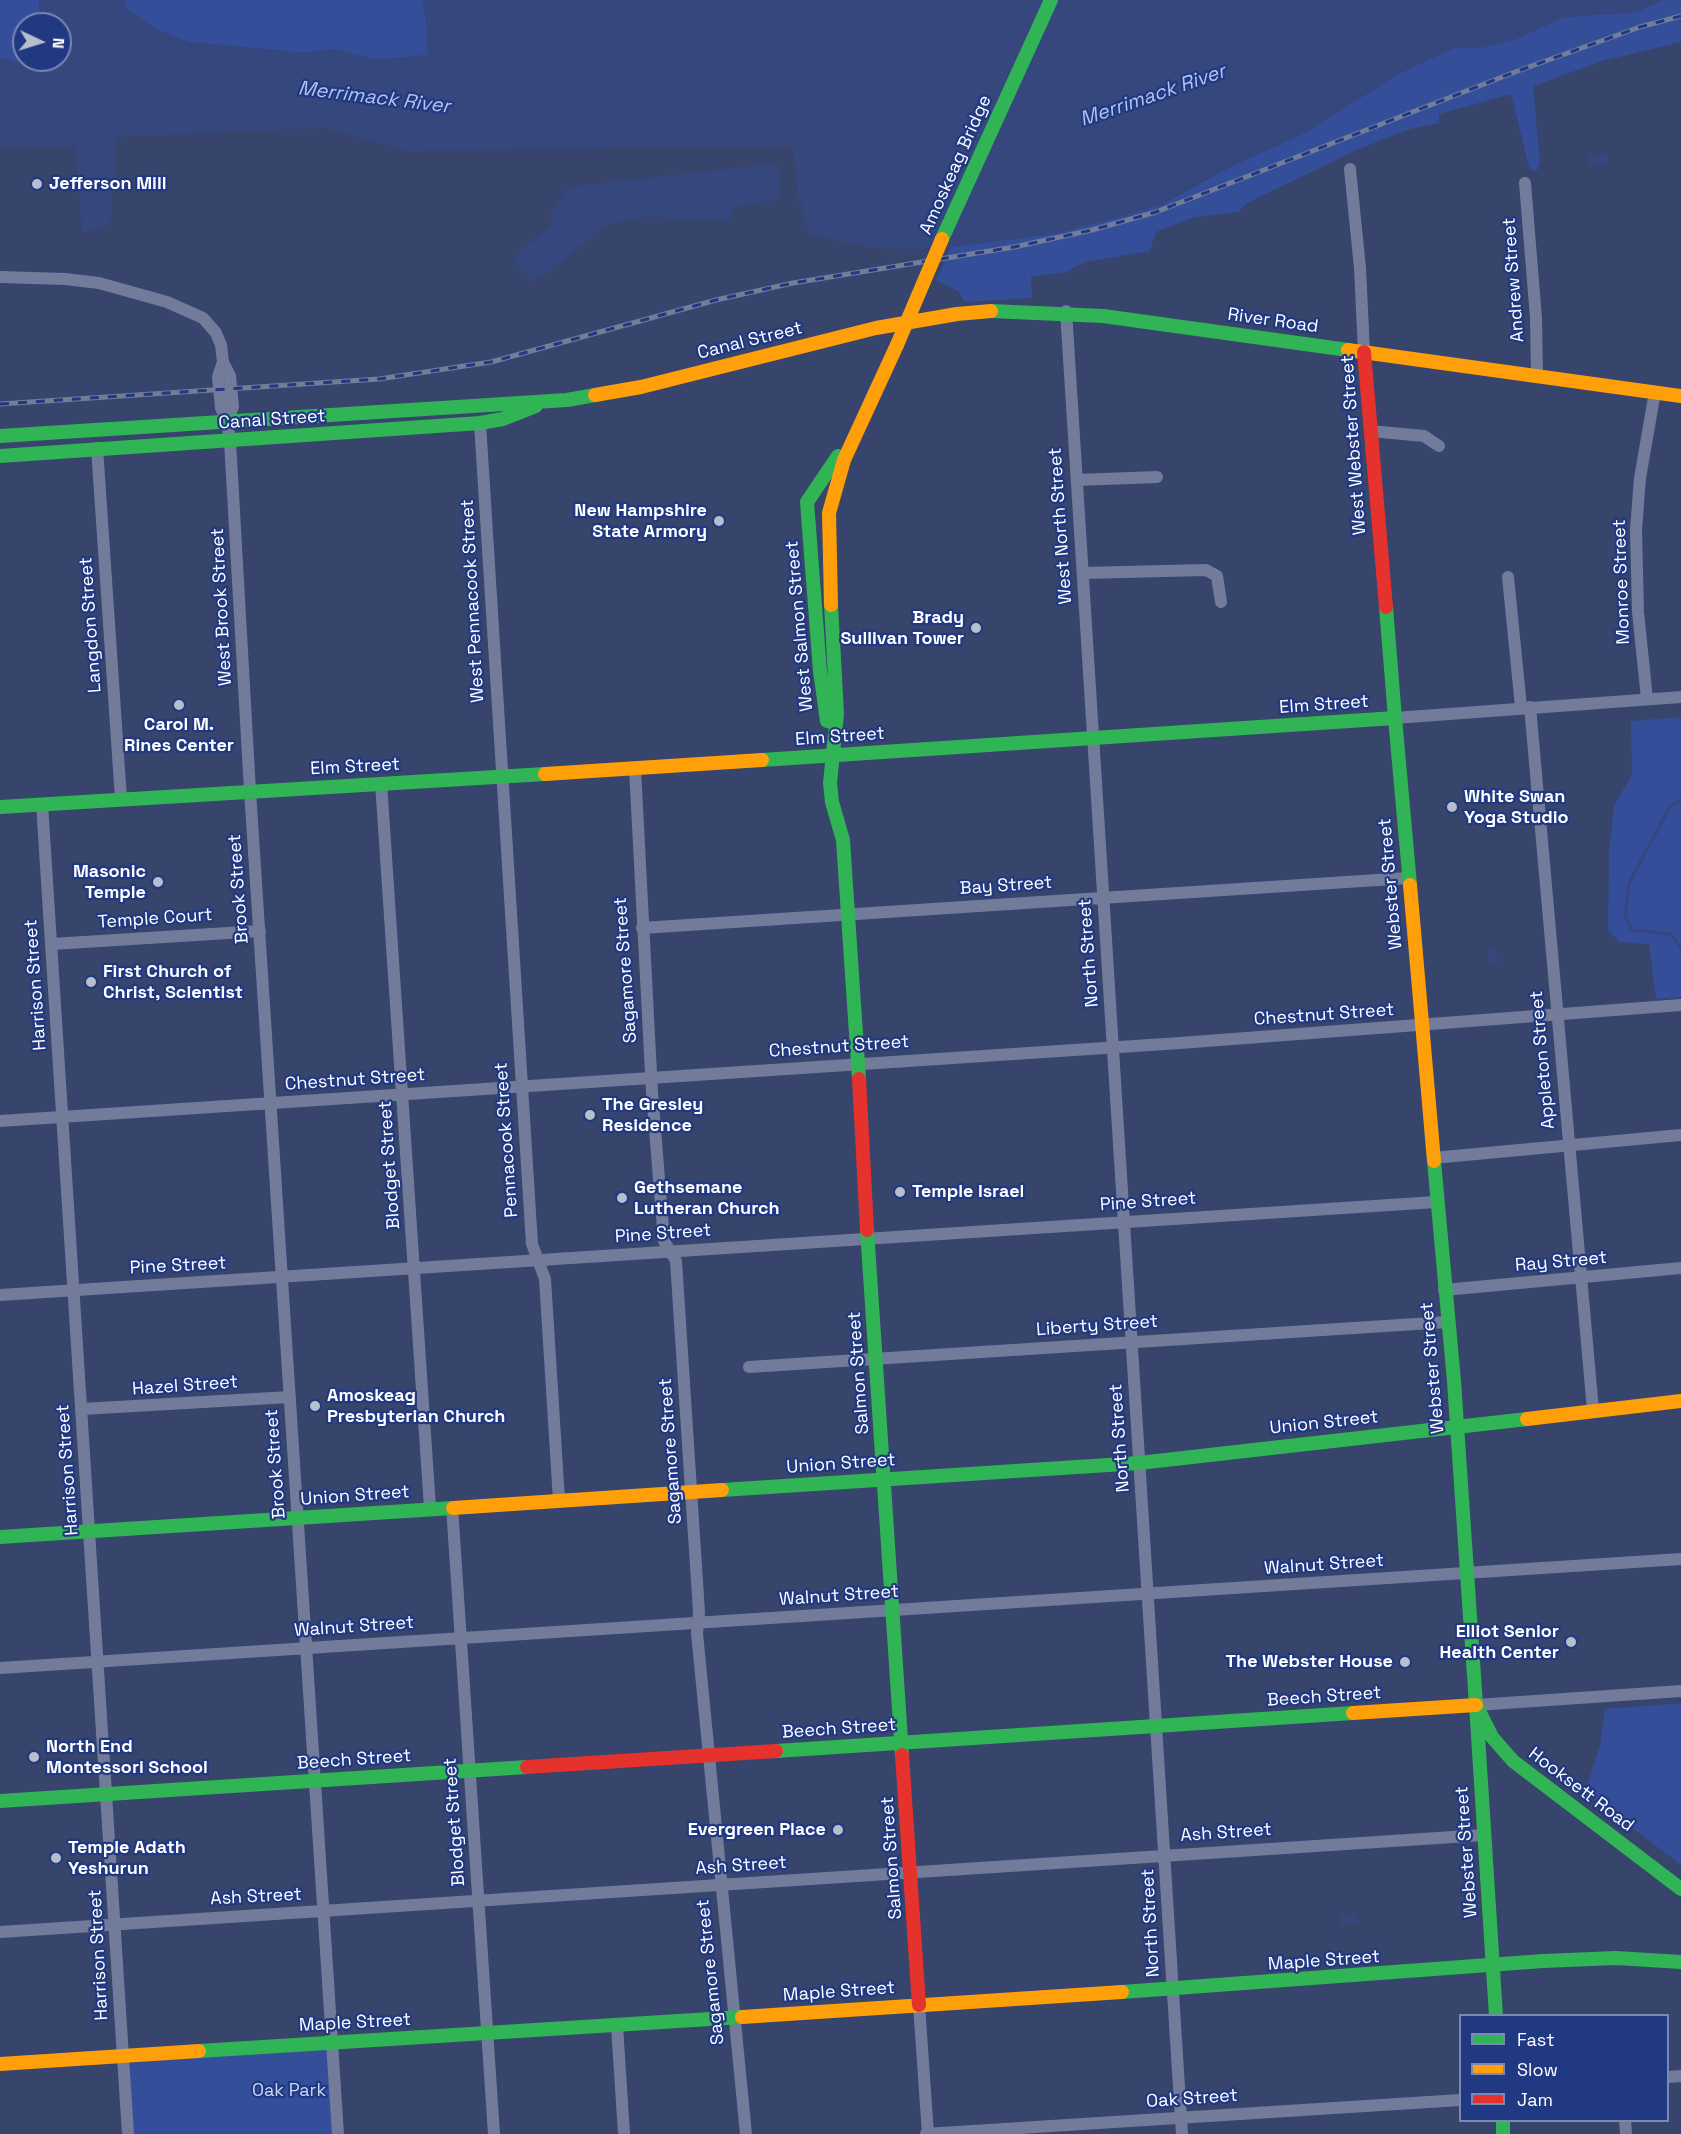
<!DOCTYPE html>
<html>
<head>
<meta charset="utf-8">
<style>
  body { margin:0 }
  #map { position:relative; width:1681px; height:2134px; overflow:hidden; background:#37446c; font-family:"Space Grotesk",sans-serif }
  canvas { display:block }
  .legend { position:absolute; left:1459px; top:2014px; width:210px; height:108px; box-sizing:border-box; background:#213882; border:2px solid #7a88b4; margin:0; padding:8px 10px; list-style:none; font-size:18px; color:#fff }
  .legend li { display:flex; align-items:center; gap:12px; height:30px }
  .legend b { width:30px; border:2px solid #7a88b4 }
  .north { position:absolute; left:12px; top:12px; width:60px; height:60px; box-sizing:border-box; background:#213882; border:2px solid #7a88b4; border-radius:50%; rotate:94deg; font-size:16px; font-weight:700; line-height:24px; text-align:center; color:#fff }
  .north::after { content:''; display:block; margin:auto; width:21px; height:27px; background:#b9becc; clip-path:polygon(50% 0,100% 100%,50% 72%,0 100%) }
</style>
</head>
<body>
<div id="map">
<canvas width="1681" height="2134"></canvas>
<ul class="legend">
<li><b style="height:8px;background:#30b455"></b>Fast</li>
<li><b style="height:8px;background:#ff9f0a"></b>Slow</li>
<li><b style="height:8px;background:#e5322d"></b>Jam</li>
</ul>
<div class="north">N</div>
</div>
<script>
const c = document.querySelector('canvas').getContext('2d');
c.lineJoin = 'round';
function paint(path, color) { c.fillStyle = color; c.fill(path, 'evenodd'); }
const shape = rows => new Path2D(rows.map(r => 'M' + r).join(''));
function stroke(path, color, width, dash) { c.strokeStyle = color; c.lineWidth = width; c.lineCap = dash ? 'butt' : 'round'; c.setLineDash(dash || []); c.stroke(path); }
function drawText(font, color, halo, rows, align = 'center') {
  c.font = font + ' "Space Grotesk",sans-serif'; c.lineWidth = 4.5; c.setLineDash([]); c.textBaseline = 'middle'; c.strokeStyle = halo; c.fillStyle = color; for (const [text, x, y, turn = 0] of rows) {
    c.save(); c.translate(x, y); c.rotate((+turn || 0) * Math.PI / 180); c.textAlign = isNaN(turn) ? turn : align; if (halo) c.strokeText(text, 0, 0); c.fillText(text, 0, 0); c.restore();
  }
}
const green = shape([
  [0,0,39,0,39,24,24,24,24,60,34,60,32,63,0,59],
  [124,0,422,0,426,18,428,55,376,60,335,49,304,53,189,42,157,30,126,8],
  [1663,0,1681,0,1681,42,1602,61,1533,86,1540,163,1537,170,1533,171,1529,167,1511,94,1439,114,1439,123,1410,129,1359,149,1249,202,1238,212,1194,217,1156,232,1150,251,1085,262,1066,272,1031,277,1032,298,965,302,958,291,936,280,951,247,1058,233,1161,205,1400,73,1456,47,1479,48,1516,39,1564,17,1636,12],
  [1681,717,1681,997,1656,999,1649,944,1620,942,1608,931,1609,852,1614,805,1632,775,1631,721],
  [1681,1703,1681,1865,1585,1792,1600,1745,1605,1709],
  [332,2042,338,2134,128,2134,124,2064]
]);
const water = shape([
  [39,0,124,0,126,8,157,30,189,42,304,53,335,49,376,60,428,55,426,18,422,0,1663,0,1636,12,1564,17,1516,39,1479,48,1455,47,1400,73,1307,132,1202,180,1161,205,1058,233,931,250,873,248,811,235,801,215,802,202,799,202,792,146,408,151,325,128,115,137,116,170,111,192,111,219,104,228,82,233,76,147,0,146,0,58,32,63,34,60,60,60,60,24,39,24],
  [1608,154,1608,165,1589,166,1588,155],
  [778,163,781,199,732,207,730,221,642,217,606,225,550,271,531,281,513,258,552,224,551,213,568,187],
  [1488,948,1496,948,1498,964,1489,965],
  [1357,1914,1357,1923,1341,1925,1340,1915]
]);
const stream = shape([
  [1681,800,1670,807,1629,883,1625,916,1632,930,1671,934,1681,948]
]);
const street = shape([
  [1350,169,1360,268,1364,352],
  [1525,183,1536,318,1537,375],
  [0,277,65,279,99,283,167,302,203,318,216,333,221,345,223,362,230,376,233,407,227,421],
  [1066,311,1182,2134],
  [223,362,218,377,221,408,227,421,230,441,250,791,338,2134],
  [480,423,532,1244,545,1279,559,1500],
  [1370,431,1424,436,1439,446],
  [97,448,121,799],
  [1077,480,1157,477],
  [1083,573,1206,570,1217,576,1221,602],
  [1508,577,1521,707],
  [1647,699,1638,612,1636,530,1640,478,1655,392],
  [1530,707,1593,1410],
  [1395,718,1681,697],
  [635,769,652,1092,664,1241,676,1261,699,1612,697,1633,746,2134],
  [381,783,430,1508],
  [42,804,128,2134],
  [642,928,1408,878],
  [52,944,260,931],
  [0,1121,1180,1043,1681,1005],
  [1433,1158,1681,1135],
  [1444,1290,1681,1268],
  [0,1295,1436,1202],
  [749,1367,1447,1322],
  [82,1409,290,1397],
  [452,1507,494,2134],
  [0,1668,1681,1559],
  [1476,1705,1681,1691],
  [0,1932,1484,1835],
  [919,2005,928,2134],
  [617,2026,624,2134],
  [1668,2077,1681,2076],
  [1625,2120,1626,2134],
  [926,2134,1460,2100]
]);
const fast = shape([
  [942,239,1051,0],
  [991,311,1103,316,1348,350],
  [0,436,567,400,595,395],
  [0,456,480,423,503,419,536,406],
  [831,605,837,714,830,783,832,802,843,840,859,1079],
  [1386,607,1395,718],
  [827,721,820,671,807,502,838,456],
  [762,760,1395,718,1410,885],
  [0,807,545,774],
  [1434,1161,1454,1381,1476,1705,1492,1737,1513,1761,1681,1889],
  [867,1230,902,1755],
  [722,1490,1139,1463,1527,1419],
  [0,1537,453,1508],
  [1476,1705,1496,2016],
  [776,1751,1353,1713],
  [0,1801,527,1767],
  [1122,1992,1543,1961,1616,1958,1681,1962],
  [199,2051,742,2017],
  [1503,2120,1503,2134]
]);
const slow = shape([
  [1348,350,1681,396],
  [595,395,641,387,876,328,957,314,991,311],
  [831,605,829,513,844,460,897,345],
  [545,774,762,760],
  [1410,885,1434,1161],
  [1527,1419,1681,1401],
  [453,1508,722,1490],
  [1353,1713,1476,1705],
  [742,2017,1122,1992],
  [0,2064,199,2051]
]);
const jam = shape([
  [1364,352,1386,607],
  [859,1079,867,1230],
  [902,1755,919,2005],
  [527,1767,776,1751]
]);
const rail = shape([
  [0,404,379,379,491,362,716,300,793,283,1014,247,1092,230,1156,212,1515,72,1640,27,1681,16]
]);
const slowBridge = shape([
  [897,345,942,239]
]);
const markers = [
  [37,184,6,"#b9becc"],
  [719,521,6,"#b9becc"],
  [976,628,6,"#b9becc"],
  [179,705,6,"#b9becc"],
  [1452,807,6,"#b9becc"],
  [158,882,6,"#b9becc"],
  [91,982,6,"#b9becc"],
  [590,1115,6,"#b9becc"],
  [900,1192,6,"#b9becc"],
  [622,1198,6,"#b9becc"],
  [315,1406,6,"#b9becc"],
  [1571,1642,6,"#b9becc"],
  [1405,1662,6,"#b9becc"],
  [34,1757,6,"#b9becc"],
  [838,1830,6,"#b9becc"],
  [56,1858,6,"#b9becc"]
];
const streetNames = [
  ["Amoskeag Bridge",956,165,-66],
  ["Andrew Street",1514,280,-94],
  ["River Road",1273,321,8],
  ["Canal Street",750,341,-14],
  ["Canal Street",272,420,-4],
  ["West Webster Street",1354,445,-94],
  ["West North Street",1061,526,-94],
  ["Monroe Street",1622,582,-92],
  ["West Pennacook Street",473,601,-93],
  ["West Brook Street",222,607,-93],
  ["Langdon Street",91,625,-94],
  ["West Salmon Street",800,626,-95],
  ["Elm Street",1324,705,-4],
  ["Elm Street",840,737,-4],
  ["Elm Street",355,767,-3],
  ["Webster Street",1391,884,-95],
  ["Bay Street",1006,886,-4],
  ["Brook Street",239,889,-94],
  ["Temple Court",155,919,-4],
  ["North Street",1089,953,-94],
  ["Sagamore Street",626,970,-94],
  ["Harrison Street",36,985,-94],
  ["Chestnut Street",1324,1015,-4],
  ["Chestnut Street",839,1047,-4],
  ["Appleton Street",1543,1060,-95],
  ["Chestnut Street",355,1080,-4],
  ["Pennacook Street",507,1140,-94],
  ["Blodget Street",390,1165,-94],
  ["Pine Street",1148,1202,-4],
  ["Pine Street",663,1234,-4],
  ["Ray Street",1561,1262,-5],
  ["Pine Street",178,1266,-3],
  ["Liberty Street",1097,1326,-4],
  ["Webster Street",1433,1368,-95],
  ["Salmon Street",859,1373,-94],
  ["Hazel Street",185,1386,-4],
  ["Union Street",1324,1423,-6],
  ["North Street",1120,1438,-94],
  ["Sagamore Street",671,1451,-94],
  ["Brook Street",276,1464,-94],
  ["Union Street",841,1464,-4],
  ["Harrison Street",68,1470,-94],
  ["Union Street",355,1496,-4],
  ["Walnut Street",1324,1565,-4],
  ["Walnut Street",839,1596,-4],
  ["Walnut Street",354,1627,-4],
  ["Beech Street",1324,1697,-4],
  ["Beech Street",839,1729,-4],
  ["Beech Street",354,1760,-4],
  ["Hooksett Road",1581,1790,37],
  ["Blodget Street",455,1822,-94],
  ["Ash Street",1226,1833,-4],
  ["Webster Street",1467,1852,-94],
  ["Salmon Street",892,1858,-94],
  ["Ash Street",741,1866,-4],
  ["Ash Street",256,1897,-3],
  ["North Street",1151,1923,-93],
  ["Harrison Street",99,1955,-93],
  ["Maple Street",1324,1961,-4],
  ["Sagamore Street",711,1972,-96],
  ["Maple Street",839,1992,-4],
  ["Maple Street",355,2023,-3],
  ["Oak Street",1192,2099,-4]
];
const poiNames = [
  ["Jefferson Mill",49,184],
  ["New Hampshire",707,511,"right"],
  ["State Armory",707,532,"right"],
  ["Brady",964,618,"right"],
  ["Sullivan Tower",964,639,"right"],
  ["Carol M.",179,725,"center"],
  ["Rines Center",179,746,"center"],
  ["White Swan",1464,797],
  ["Yoga Studio",1464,818],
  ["Masonic",146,872,"right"],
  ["Temple",146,893,"right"],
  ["First Church of",103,972],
  ["Christ, Scientist",103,993],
  ["The Gresley",602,1105],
  ["Residence",602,1126],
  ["Gethsemane",634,1188],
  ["Lutheran Church",634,1209],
  ["Temple Israel",912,1192],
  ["Amoskeag",327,1396],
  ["Presbyterian Church",327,1417],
  ["Elliot Senior",1559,1632,"right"],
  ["Health Center",1559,1653,"right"],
  ["The Webster House",1393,1662,"right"],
  ["North End",46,1747],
  ["Montessori School",46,1768],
  ["Evergreen Place",826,1830,"right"],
  ["Temple Adath",68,1848],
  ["Yeshurun",68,1869]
];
const parkNames = [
  ["Oak Park",289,2091]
];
const waterNames = [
  ["Merrimack River",1153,96,-19],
  ["Merrimack River",374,98,7]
];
paint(green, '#354e99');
paint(water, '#35477c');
stroke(stream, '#35477c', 3);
stroke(street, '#727b9a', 12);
stroke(fast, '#30b455', 14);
stroke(slow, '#ff9f0a', 14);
stroke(jam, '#e5322d', 14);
stroke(rail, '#737d9a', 5);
stroke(rail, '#213882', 3, [9]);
stroke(slowBridge, '#ff9f0a', 14);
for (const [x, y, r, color] of markers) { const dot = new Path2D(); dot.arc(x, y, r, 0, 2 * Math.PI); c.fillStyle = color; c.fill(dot); stroke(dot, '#213882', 2); }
drawText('18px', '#fff', '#213882', streetNames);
drawText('bold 18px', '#fff', '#213882', poiNames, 'left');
drawText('18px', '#cbd7f6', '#213882', parkNames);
drawText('italic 20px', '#b3c3f0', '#213882', waterNames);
</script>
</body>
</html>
